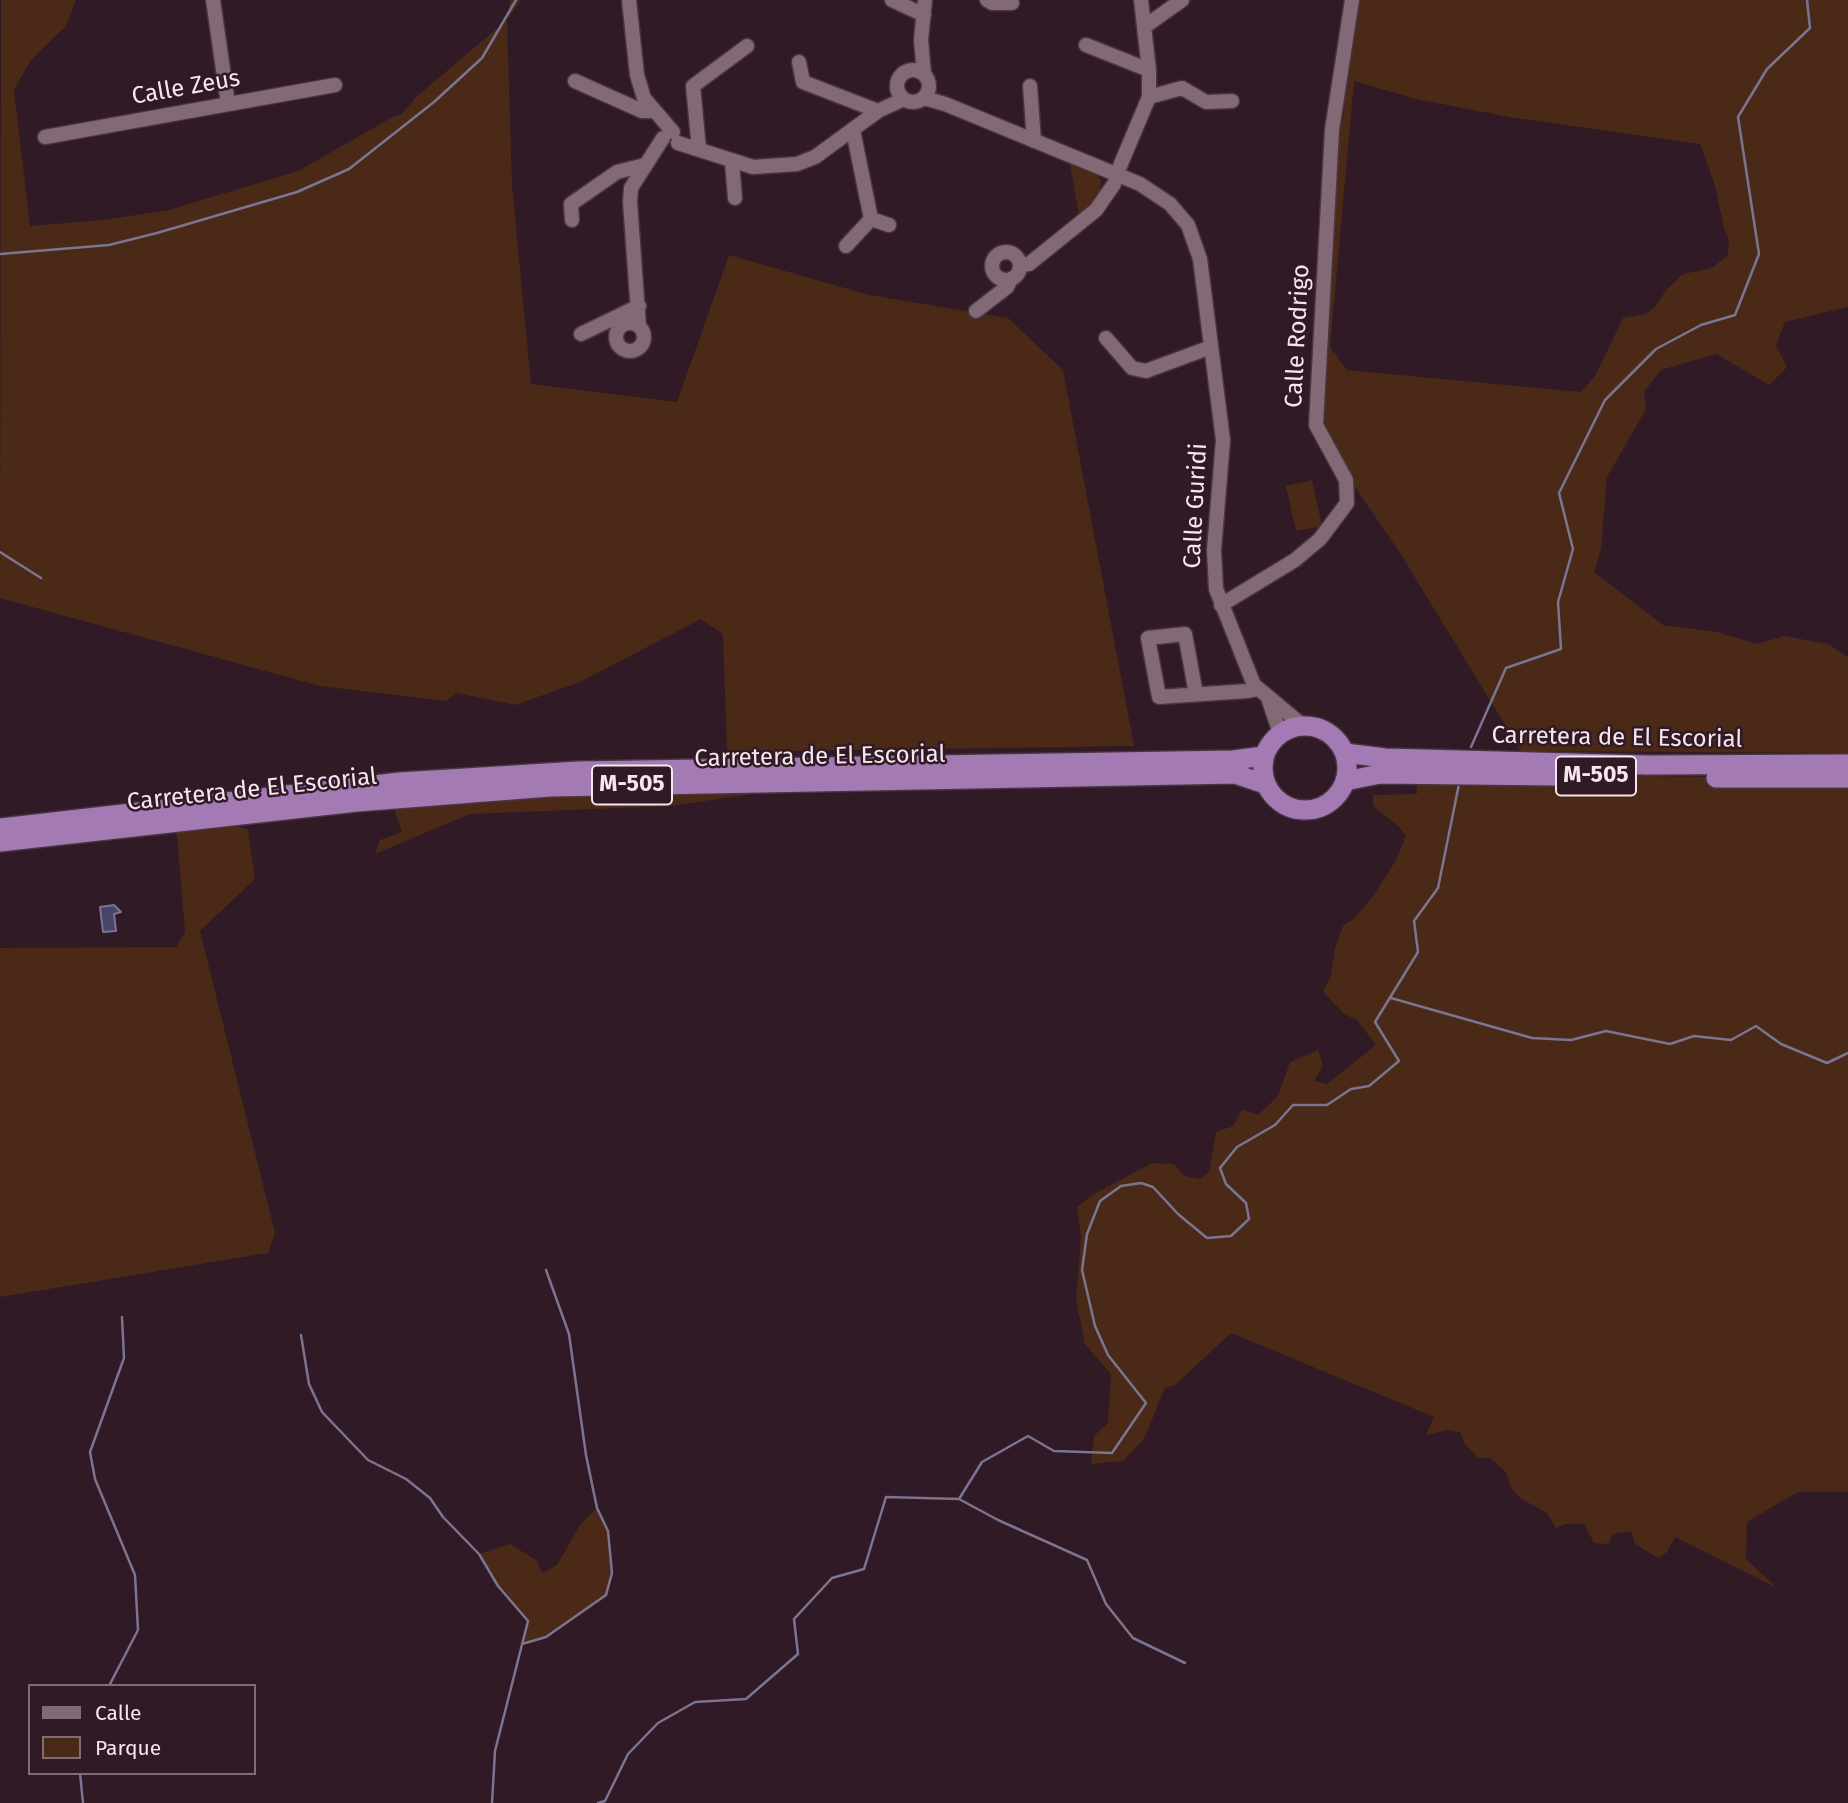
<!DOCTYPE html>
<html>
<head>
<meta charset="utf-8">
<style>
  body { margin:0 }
  #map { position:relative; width:1848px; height:1803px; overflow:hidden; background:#2f1a25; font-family:"Fira Sans",sans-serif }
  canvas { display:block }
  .legend { position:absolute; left:28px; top:1684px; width:228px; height:91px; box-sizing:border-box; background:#2f1a25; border:2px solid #7f6c75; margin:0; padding:9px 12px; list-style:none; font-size:21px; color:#f6e6ee }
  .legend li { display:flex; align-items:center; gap:14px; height:35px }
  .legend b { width:35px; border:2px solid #7f6c75 }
</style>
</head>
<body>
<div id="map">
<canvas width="1848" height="1803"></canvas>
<ul class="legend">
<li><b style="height:9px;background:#836876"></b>Calle</li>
<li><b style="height:19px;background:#4a2917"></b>Parque</li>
</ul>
</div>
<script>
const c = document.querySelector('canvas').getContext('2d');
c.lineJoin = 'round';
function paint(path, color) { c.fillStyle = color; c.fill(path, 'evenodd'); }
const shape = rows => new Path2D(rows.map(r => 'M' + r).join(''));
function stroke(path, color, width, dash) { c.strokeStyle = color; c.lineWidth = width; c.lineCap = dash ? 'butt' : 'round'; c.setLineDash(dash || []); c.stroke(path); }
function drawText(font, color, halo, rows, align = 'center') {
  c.font = font + ' "Fira Sans",sans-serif'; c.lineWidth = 5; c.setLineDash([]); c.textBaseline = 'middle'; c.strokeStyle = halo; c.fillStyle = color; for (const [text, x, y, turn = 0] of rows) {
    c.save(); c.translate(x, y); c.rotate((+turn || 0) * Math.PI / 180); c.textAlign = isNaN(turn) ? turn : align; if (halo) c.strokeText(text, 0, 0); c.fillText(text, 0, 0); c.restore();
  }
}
const green = shape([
  [1,0,76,0,66,26,31,60,14,90,30,226,103,220,169,210,298,171,396,115,401,115,416,97,507,20,510,0,521,0,507,20,512,185,531,384,677,402,729,255,869,295,1008,318,1063,370,1134,746,727,752,723,634,701,619,580,682,515,705,457,693,446,701,320,686,0,598],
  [1358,0,1848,0,1848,307,1785,322,1776,345,1787,367,1769,385,1716,354,1661,370,1644,392,1646,409,1607,477,1601,549,1594,572,1663,625,1717,632,1757,644,1784,636,1828,644,1848,657,1848,753,1521,751,1400,553,1340,465,1318,425,1334,157,1344,113,1345,69],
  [1354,81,1416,99,1509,117,1700,144,1715,185,1724,228,1729,240,1728,255,1712,268,1683,274,1666,290,1654,308,1645,314,1623,318,1595,376,1581,392,1347,370,1330,347],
  [1070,164,1097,175,1101,181,1099,199,1079,215],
  [1312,480,1322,526,1296,531,1286,486],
  [1416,774,1848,778,1848,1492,1798,1492,1747,1522,1746,1559,1777,1588,1675,1537,1667,1552,1658,1558,1635,1544,1631,1531,1613,1534,1608,1544,1594,1543,1584,1524,1565,1524,1556,1528,1547,1513,1520,1498,1511,1488,1506,1472,1490,1458,1478,1458,1464,1443,1460,1432,1449,1430,1426,1435,1434,1417,1231,1333,1175,1385,1165,1388,1144,1439,1123,1461,1091,1464,1094,1436,1108,1423,1111,1374,1084,1343,1083,1335,1076,1299,1081,1237,1077,1207,1092,1195,1152,1163,1174,1164,1184,1176,1200,1179,1209,1172,1216,1132,1233,1126,1242,1109,1258,1115,1278,1096,1290,1062,1318,1050,1323,1066,1314,1081,1327,1084,1376,1045,1357,1020,1344,1014,1323,992,1331,976,1335,948,1343,926,1355,918,1373,896,1396,860,1406,836,1399,827,1373,806,1373,795,1417,794],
  [750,783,752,794,671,806,470,814,375,854,380,840,402,832,394,809,550,787],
  [230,823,248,830,255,879,200,931,275,1233,268,1253,0,1297,0,948,176,947,185,932,177,835,167,824],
  [597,1508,608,1531,612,1573,606,1595,546,1637,522,1644,527,1621,498,1586,479,1554,510,1544,536,1560,542,1573,557,1565,580,1525]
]);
const water = shape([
  [114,905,121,912,114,914,116,931,103,932,100,907,114,905]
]);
const stream = shape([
  [0,254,109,245,157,233,297,192,349,169,434,102,482,58,516,0],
  [0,552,41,578],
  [1471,747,1506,668,1561,649,1558,602,1573,549,1559,493,1605,400,1656,349,1701,325,1735,315,1759,254,1738,117,1767,69,1810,28,1807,0],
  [1391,998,1532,1038,1571,1040,1606,1031,1670,1044,1694,1036,1731,1040,1756,1026,1781,1044,1827,1063,1848,1053],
  [301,1335,309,1384,322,1412,368,1460,406,1479,430,1498,443,1517,479,1554,498,1586,528,1621,495,1751,492,1803],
  [959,1499,998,1520,1087,1560,1106,1604,1133,1638,1185,1663],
  [522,1644,546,1637,606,1595,612,1573,608,1531,597,1508,586,1455,569,1334,546,1270],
  [109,1686,138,1630,135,1575,95,1479,90,1452,124,1358,122,1317],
  [80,1773,83,1803],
  [598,1803,605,1801,628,1754,658,1723,695,1702,746,1699,798,1654,794,1619,832,1578,864,1569,886,1497,959,1499,982,1462,1028,1436,1054,1451,1112,1453,1146,1403,1108,1355,1095,1326,1082,1270,1087,1234,1100,1201,1121,1186,1141,1183,1153,1187,1178,1214,1207,1238,1231,1236,1249,1219,1246,1203,1226,1184,1220,1168,1237,1147,1275,1125,1293,1105,1327,1105,1351,1089,1369,1086,1399,1061,1375,1022,1418,952,1414,921,1438,888,1459,784]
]);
const minor = shape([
  [213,0,228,104],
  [629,0,637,75,644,98,673,132],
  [892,0,924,15],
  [987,0,992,3,1012,3],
  [1144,27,1182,0],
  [1086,45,1149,70],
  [799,62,803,82,878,111],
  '897 86a16 16 0 1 1 32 0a16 16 0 1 1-32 0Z',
  [924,73,921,40,925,0],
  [575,81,642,111,652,111],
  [1030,86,1034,141],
  [1149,97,1182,88,1206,102,1232,101],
  [924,98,945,104,1140,184,1170,204,1188,225,1200,259,1223,440,1214,550,1216,589,1254,685,1302,725],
  [45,137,335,85],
  [678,143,753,167,797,164,815,157,878,111,904,99],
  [699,149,693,86,747,46],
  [732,162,735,198],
  [1120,166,1149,97,1149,70,1141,0],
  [871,219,889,225],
  [572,220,571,204,617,172,645,165],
  [846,246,871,219,853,130],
  '992 266a14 14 0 1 1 28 0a14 14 0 1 1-28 0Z',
  [1020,265,1029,264,1096,210,1114,184],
  [976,311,1007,287,1011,279],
  '616 337a14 14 0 1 1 28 0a14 14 0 1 1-28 0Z',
  [639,326,630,202,631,188,663,138],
  [581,334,639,306],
  [1106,338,1132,368,1146,371,1211,347],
  [1221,605,1295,560,1320,539,1347,503,1346,480,1316,425,1332,130,1352,0],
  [1196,694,1185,634,1148,638,1159,697,1247,691,1258,689],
  [1269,701,1280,733]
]);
const highway = shape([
  '1263 768a42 42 0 1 1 84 0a42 42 0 1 1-84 0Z',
  [1345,753,1385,758,1647,765,1848,764],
  [1716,778,1848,778],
  [1345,781,1380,774,1557,776],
  [0,828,400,782,579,771,1233,760,1264,756],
  [0,842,357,802,550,787,1235,774,1265,784]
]);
const shields = [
  [1596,776,80],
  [632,785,80]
];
const shieldNames = [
  ["M-505",1596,776],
  ["M-505",632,785]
];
const streetNames = [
  ["Calle Zeus",186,88,-10],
  ["Calle Rodrigo",1298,336,-87],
  ["Calle Guridi",1196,506,-87],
  ["Carretera de El Escorial",1617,738,1],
  ["Carretera de El Escorial",820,757,-1],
  ["Carretera de El Escorial",252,790,-6]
];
paint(green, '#4a2917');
paint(water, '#464469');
stroke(water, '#7b7591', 2);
stroke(stream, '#7b7591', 2.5);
stroke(minor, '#47363f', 17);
stroke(highway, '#47363f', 22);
stroke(minor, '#836876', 14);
stroke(highway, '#a37ab3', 19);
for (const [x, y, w] of shields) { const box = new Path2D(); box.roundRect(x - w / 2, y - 19.5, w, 39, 5); c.fillStyle = '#2f1a25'; c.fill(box); stroke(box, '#f6e6ee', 2); }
drawText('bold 23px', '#f6e6ee', null, shieldNames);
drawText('24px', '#f6e6ee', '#2f1a25', streetNames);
</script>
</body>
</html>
